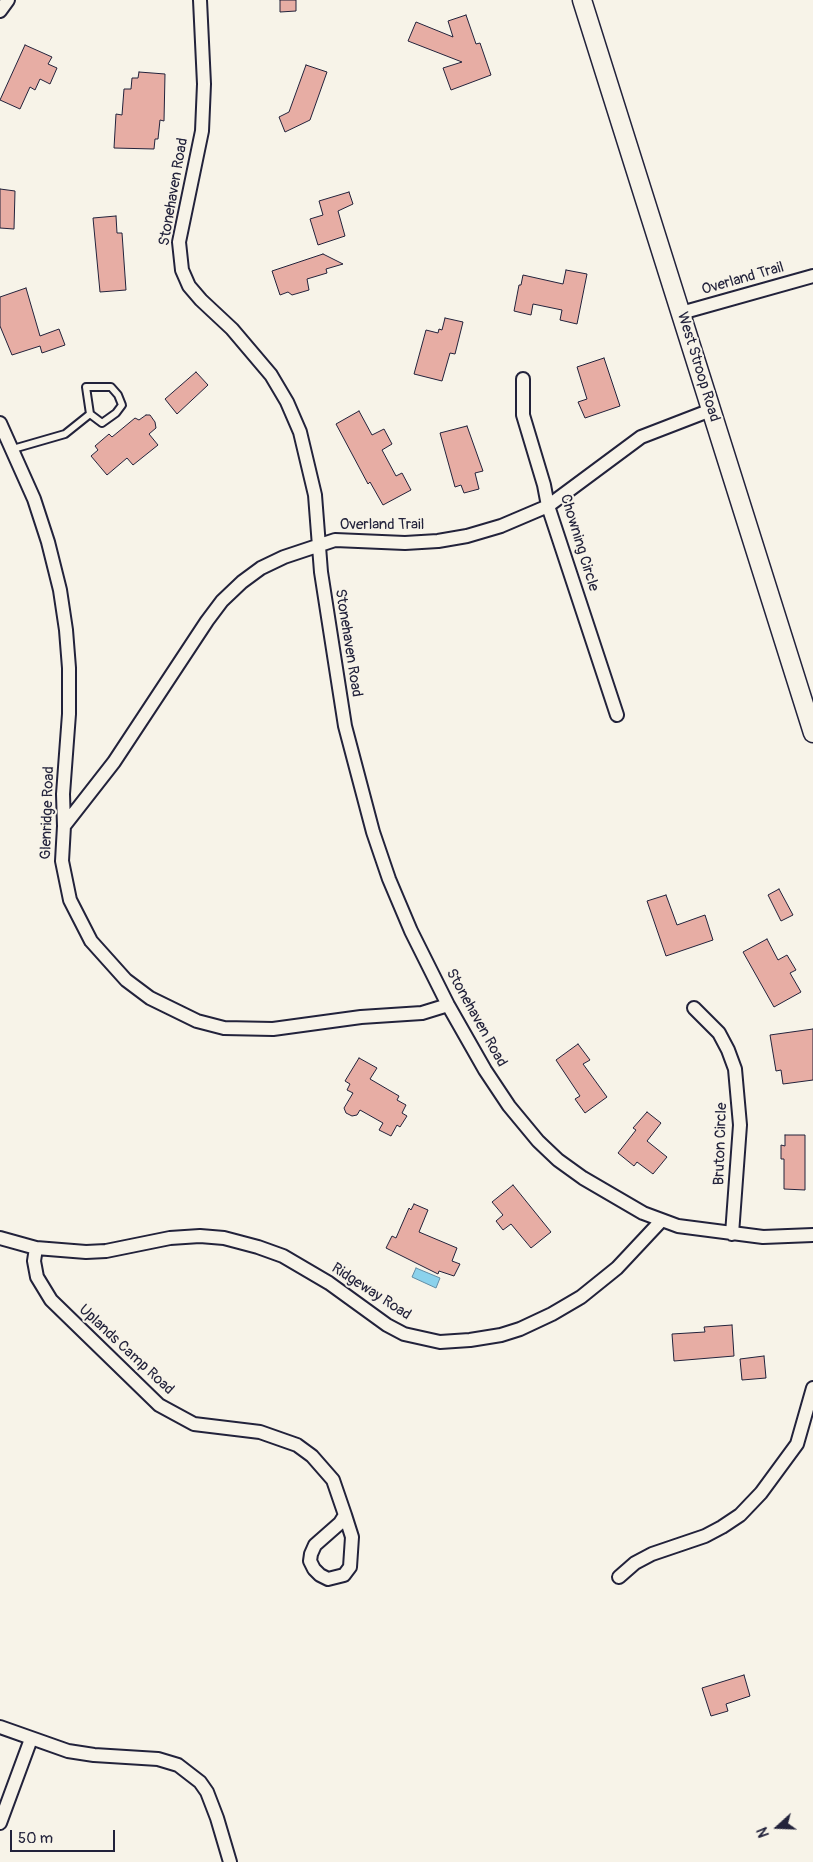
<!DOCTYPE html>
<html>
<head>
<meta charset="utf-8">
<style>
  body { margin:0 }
  #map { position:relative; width:813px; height:1862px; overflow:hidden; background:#f7f3e8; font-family:Pangolin,sans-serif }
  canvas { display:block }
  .north { position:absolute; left:753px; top:1802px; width:50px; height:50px; -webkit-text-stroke:4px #f7f3e8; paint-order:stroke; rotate:250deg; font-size:14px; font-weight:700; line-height:20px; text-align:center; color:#22223b }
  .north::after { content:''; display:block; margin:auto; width:18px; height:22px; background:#22223b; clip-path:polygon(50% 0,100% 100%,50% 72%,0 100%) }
  .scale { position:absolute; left:10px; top:1830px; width:105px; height:22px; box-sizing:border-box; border:2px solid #22223b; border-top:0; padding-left:6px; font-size:15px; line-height:18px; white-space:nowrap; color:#22223b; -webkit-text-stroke:4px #f7f3e8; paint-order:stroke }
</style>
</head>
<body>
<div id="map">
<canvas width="813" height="1862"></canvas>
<div class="north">N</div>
<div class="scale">50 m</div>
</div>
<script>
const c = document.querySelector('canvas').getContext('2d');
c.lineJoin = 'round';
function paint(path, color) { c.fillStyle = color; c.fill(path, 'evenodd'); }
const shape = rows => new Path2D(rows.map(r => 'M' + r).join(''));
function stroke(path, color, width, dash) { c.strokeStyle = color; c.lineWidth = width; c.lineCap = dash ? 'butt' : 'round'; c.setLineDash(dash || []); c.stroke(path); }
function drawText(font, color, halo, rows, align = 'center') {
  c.font = font + ' Pangolin,sans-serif'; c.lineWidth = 4; c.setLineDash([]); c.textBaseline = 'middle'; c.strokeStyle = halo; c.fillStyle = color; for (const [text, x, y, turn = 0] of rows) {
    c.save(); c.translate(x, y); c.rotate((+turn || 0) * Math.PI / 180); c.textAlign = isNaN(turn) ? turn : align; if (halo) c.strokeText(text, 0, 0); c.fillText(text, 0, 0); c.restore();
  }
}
const water = shape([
  [416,1268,440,1278,436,1288,412,1277,416,1268]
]);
const building = shape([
  [280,0,296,0,296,11,280,12,280,0],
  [466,15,476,44,480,43,491,75,451,90,443,68,462,62,408,41,416,22,453,37,448,21,466,15],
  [25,45,52,57,48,64,57,68,50,84,40,79,35,90,30,87,20,109,0,100,25,45],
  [306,65,327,72,310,120,285,132,279,117,289,112,306,65],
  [139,72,165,74,164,121,160,120,158,139,155,139,154,149,114,148,116,114,122,115,124,89,131,89,132,78,138,78,139,72],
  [0,189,15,191,14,229,0,228,0,189],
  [349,192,353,204,338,211,345,236,318,245,310,219,323,215,319,201,349,192],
  [116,216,117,233,122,233,126,290,100,292,93,218,116,216],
  [323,254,343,264,326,269,327,273,307,279,309,290,292,295,288,292,280,295,272,271,323,254],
  [566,270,587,274,577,324,560,320,562,310,533,304,531,315,514,311,519,285,521,285,523,275,563,284,566,270],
  [26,288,40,336,59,329,65,345,42,353,40,346,12,355,0,326,0,297,26,288],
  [445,318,463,322,455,354,450,353,442,381,414,374,426,330,438,333,439,329,442,330,445,318],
  [604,358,620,406,585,418,578,402,587,399,577,367,604,358],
  [196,372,208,385,177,414,165,399,196,372],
  [359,411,372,435,384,429,392,444,382,450,396,476,402,473,411,490,383,505,370,482,368,484,336,424,359,411],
  [146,415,150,415,155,422,156,428,149,434,158,445,133,465,127,458,107,475,91,456,98,450,95,446,109,434,112,437,135,418,139,420,146,415],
  [467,426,483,471,475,473,479,489,464,493,461,485,455,487,440,433,467,426],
  [779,889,793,915,781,921,768,895,779,889],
  [666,895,677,925,705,915,713,940,666,956,647,901,666,895],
  [767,939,778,960,787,955,796,970,790,973,801,992,774,1007,743,952,767,939],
  [813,1029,813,1080,783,1084,781,1070,776,1071,770,1035,813,1029],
  [578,1044,590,1060,583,1064,607,1097,585,1113,575,1099,580,1096,556,1060,578,1044],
  [359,1058,377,1068,370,1079,399,1096,397,1100,406,1105,402,1113,407,1116,400,1127,397,1125,391,1136,379,1130,383,1123,360,1110,357,1115,352,1116,346,1113,344,1108,353,1093,347,1090,350,1084,345,1081,359,1058],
  [647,1112,661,1123,647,1141,667,1157,653,1174,637,1162,634,1166,618,1153,636,1130,633,1128,647,1112],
  [785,1135,805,1135,805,1190,784,1189,784,1159,781,1159,781,1145,785,1146,785,1135],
  [513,1185,551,1232,531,1248,511,1224,503,1230,496,1221,503,1215,492,1202,513,1185],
  [414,1204,428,1210,419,1232,457,1248,452,1261,460,1264,454,1276,439,1271,438,1274,386,1248,392,1236,396,1238,409,1208,411,1210,414,1204],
  [732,1325,734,1356,674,1361,672,1334,705,1332,704,1327,732,1325],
  [764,1356,766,1378,742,1380,740,1359,764,1356],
  [744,1675,750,1696,726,1704,728,1711,711,1716,702,1688,744,1675]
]);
const service = shape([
  [13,449,65,434,90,414,102,423,116,413,122,405,118,395,111,387,86,387,90,414]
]);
const minor = shape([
  [200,0,204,84,202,131,179,242,182,270,189,286,201,300,232,329,271,375,287,402,300,432,315,495,321,572,345,726,373,832,389,879,411,931,448,1005,485,1070,509,1106,538,1141,558,1160,583,1178,643,1213,678,1226,763,1237,813,1235],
  [0,11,8,0],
  [681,313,813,276],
  [523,379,523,415,544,485,548,506,617,715],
  [0,423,34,499,48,542,60,590,66,630,69,668,69,714,63,794,64,826,62,861,70,900,91,941,126,980,150,998,197,1021,224,1028,273,1029,361,1017,422,1013,448,1005],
  [64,826,114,762,207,621,222,601,242,582,261,568,284,557,335,540,405,543,438,541,467,536,501,526,548,506,641,437,711,410],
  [694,1008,719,1033,728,1050,735,1069,740,1125,732,1234],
  [0,1238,36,1248,86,1252,106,1251,170,1238,200,1236,224,1238,258,1247,283,1256,329,1283,387,1325,404,1334,440,1342,470,1340,501,1335,520,1329,552,1314,581,1297,617,1268,661,1221],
  [36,1248,34,1261,37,1277,51,1300,159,1405,194,1424,260,1432,297,1445,312,1456,333,1480,345,1515],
  [345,1515,352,1537,350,1567,344,1575,328,1579,320,1575,314,1569,310,1561,311,1554,315,1545,340,1523,345,1515],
  [619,1577,635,1563,652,1554,705,1536,722,1527,740,1515,761,1493,797,1444,813,1388],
  [0,1727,68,1751,94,1755,158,1759,178,1765,200,1782,207,1792,217,1818,230,1862],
  [0,1823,31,1739]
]);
const secondary = shape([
  [582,0,813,733]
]);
const streetNames = [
  ["Stonehaven Road",174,192,-80],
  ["Overland Trail",743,279,-16],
  ["West Stroop Road",698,367,73],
  ["Overland Trail",382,525],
  ["Chowning Circle",579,543,73],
  ["Stonehaven Road",348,643,81],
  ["Glenridge Road",48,813,-88],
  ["Stonehaven Road",476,1018,61],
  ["Bruton Circle",721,1144,-88],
  ["Ridgeway Road",371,1292,33],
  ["Uplands Camp Road",126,1350,43]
];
paint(water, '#8bd2ec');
stroke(water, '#618ca5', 1);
paint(building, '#e7ada4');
stroke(building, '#22223b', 1);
stroke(service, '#22223b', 10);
stroke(minor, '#22223b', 16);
stroke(secondary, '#22223b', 21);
stroke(service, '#f7f3e8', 6);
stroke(minor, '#f7f3e8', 12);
stroke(secondary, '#f7f3e8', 18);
drawText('15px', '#22223b', '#f7f3e8', streetNames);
</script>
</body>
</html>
